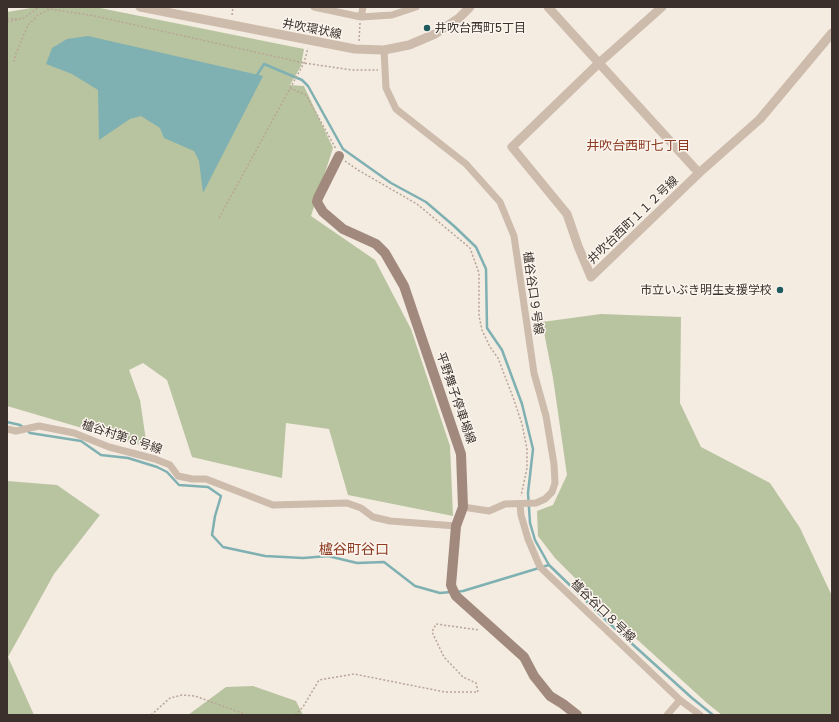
<!DOCTYPE html>
<html>
<head>
<meta charset="utf-8">
<style>
  body { margin:0 }
  #map { position:relative; width:839px; height:722px; overflow:hidden; background:#f4ebe1; font-family:"Golos Text",sans-serif }
  canvas { display:block }
  .frame { position:absolute; inset:0; border:8px solid #3b302b; pointer-events:none }
</style>
</head>
<body>
<div id="map">
<canvas width="839" height="722"></canvas>
<div class="frame"></div>
</div>
<script>
const c = document.querySelector('canvas').getContext('2d');
c.lineJoin = 'round';
function paint(path, color) { c.fillStyle = color; c.fill(path, 'evenodd'); }
const shape = rows => new Path2D(rows.map(r => 'M' + r).join(''));
function stroke(path, color, width, dash) { c.strokeStyle = color; c.lineWidth = width; c.lineCap = dash ? 'butt' : 'round'; c.setLineDash(dash || []); c.stroke(path); }
function drawText(font, color, halo, rows, align = 'center') {
  c.font = font + ' "Golos Text","Noto Sans JP",sans-serif'; c.lineWidth = 3; c.setLineDash([]); c.textBaseline = 'middle'; c.strokeStyle = halo; c.fillStyle = color; for (const [text, x, y, turn = 0] of rows) {
    c.save(); c.translate(x, y); c.rotate((+turn || 0) * Math.PI / 180); c.textAlign = isNaN(turn) ? turn : align; if (halo) c.strokeText(text, 0, 0); c.fillText(text, 0, 0); c.restore();
  }
}
const green = shape([
  [37,7,95,7,304,49,301,66,290,85,304,86,333,148,311,216,375,260,411,329,450,446,453,516,348,495,329,429,286,423,282,478,192,457,167,380,143,363,129,370,140,400,147,447,7,406,7,12],
  [601,314,681,317,680,403,701,447,770,483,800,528,832,596,832,715,722,715,708,704,630,633,555,558,538,536,537,511,553,505,567,475,553,378,542,322],
  [7,481,57,485,100,515,54,574,8,657,34,715,7,715],
  [253,686,296,701,303,715,188,715,226,687]
]);
const water = shape([
  [88,36,263,76,203,193,199,161,194,151,164,138,160,128,141,116,130,119,99,140,98,90,72,74,46,64,52,48,67,39]
]);
const stream = shape([
  [257,75,264,64,302,80,308,86,343,149,391,183,426,202,454,226,476,247,486,269,487,328,502,350,522,404,533,449,528,493,530,523,535,540,549,565,609,623,692,698,713,715],
  [7,422,20,425,23,427],
  [27,430,30,433,81,441,101,455,128,458,157,467,167,472,179,485,208,487,221,496,215,516,212,535,223,547,265,556,303,558,328,556,357,563,384,562,415,586,440,593,451,592],
  [456,592,463,591,549,565]
]);
const path = shape([
  [46,7,50,9],
  [232,15,233,7],
  [7,19,19,19],
  [7,22,24,18,39,7],
  [359,41,360,23],
  [14,62,16,53,28,25,38,15,50,9,95,16,304,63,352,70,378,70],
  [290,88,306,95,336,149],
  [345,161,358,170,417,204,470,248,479,273,479,316,482,330,490,347,498,358,514,400,522,424,527,449,527,468,521,496],
  [219,218,304,63,308,48],
  [151,715,170,698,182,695,195,696,247,715],
  [295,715,303,707,319,680,354,674,445,692,478,692,476,683,463,677,444,657,432,632,436,624,479,630]
]);
const minor = shape([
  [314,7,361,17,392,15,416,7],
  [361,17,363,7],
  [384,50,386,88,396,109,466,164,500,202,514,236,534,373,546,416,554,464,555,483,552,492,545,499,536,503,505,504,489,511,463,507],
  [7,429,16,431,39,426,74,433,109,447,155,459,170,465,178,476,192,479,206,479,273,505,347,503,361,508,373,517,390,521,456,526],
  [520,504,521,515,528,539,540,567,680,700,700,715],
  [667,715,680,700]
]);
const tertiary = shape([
  [140,7,355,49,384,50,409,45,435,34,459,18,470,7],
  [548,7,699,173],
  [662,7,599,63,512,147,567,214,578,246,591,277,699,173,760,119,832,33]
]);
const secondary = shape([
  [339,156,318,198,317,202,323,212,343,229,376,244,385,253,404,286,461,454,463,507,456,526,451,585,453,590,456,596,524,657,534,676,550,696,563,704,577,715]
]);
const markers = [
  [427,28,4,"#1f5a5e"],
  [780,290,4,"#1f5a5e"]
];
const poiNames = [
  ["井吹台西町5丁目",435,28],
  ["市立いぶき明生支援学校",772,290,"right"]
];
const streetNames = [
  ["井吹環状線",312,29,11],
  ["井吹台西町１１２号線",633,220,-44],
  ["櫨谷谷口９号線",533,293,82],
  ["平野舞子停車場線",456,398,71],
  ["櫨谷村第８号線",122,437,18],
  ["櫨谷谷口８号線",603,611,44]
];
const neighbourhoodNames = [
  ["井吹台西町七丁目",638,146]
];
const quarterNames = [
  ["櫨谷町谷口",354,550]
];
paint(green, '#b8c4a0');
paint(water, '#7fb0b2');
stroke(stream, '#7fb0b2', 2.5);
stroke(path, '#b9a596', 1.5, [2, 2]);
stroke(minor, '#cdbbac', 7);
stroke(tertiary, '#cdbbac', 9);
stroke(secondary, '#a18a7d', 10);
for (const [x, y, r, color] of markers) { const dot = new Path2D(); dot.arc(x, y, r, 0, 2 * Math.PI); c.fillStyle = color; c.fill(dot); stroke(dot, '#fbf5ee', 1.5); }
drawText('12px', '#3b302b', '#fbf5ee', poiNames, 'left');
drawText('12px', '#3b302b', '#fbf5ee', streetNames);
drawText('13px', '#8c3b22', '#fbf5ee', neighbourhoodNames);
drawText('14px', '#8c3b22', '#fbf5ee', quarterNames);
</script>
</body>
</html>
